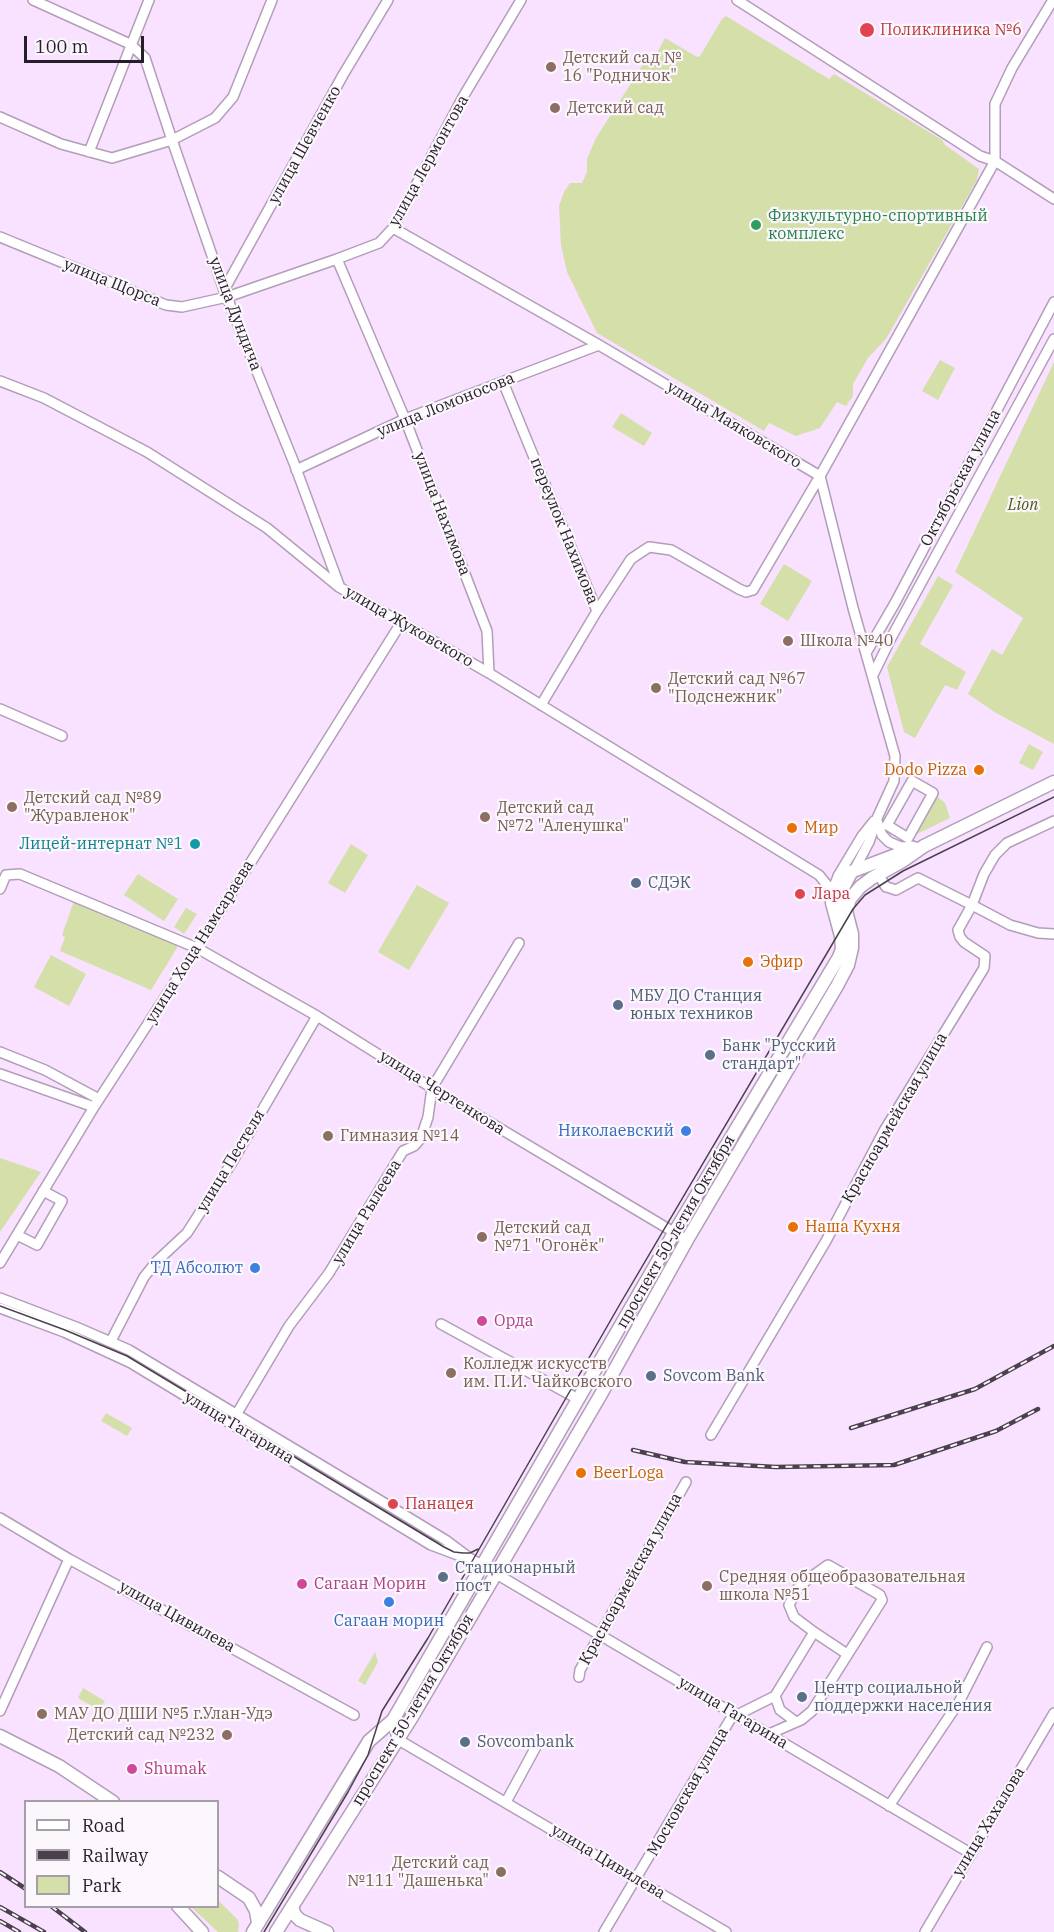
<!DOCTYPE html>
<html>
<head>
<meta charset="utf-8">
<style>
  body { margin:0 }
  #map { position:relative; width:1054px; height:1932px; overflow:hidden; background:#f8e2ff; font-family:"IBM Plex Serif",serif }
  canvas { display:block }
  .legend { position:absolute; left:24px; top:1800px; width:195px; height:108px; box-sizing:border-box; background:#fbf7fc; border:2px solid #a5a0a7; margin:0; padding:8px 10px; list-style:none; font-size:18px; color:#251d28 }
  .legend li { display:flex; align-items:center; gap:12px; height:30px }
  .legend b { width:30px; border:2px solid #a5a0a7 }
  .scale { position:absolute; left:24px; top:36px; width:120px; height:27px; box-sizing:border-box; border:3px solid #251d28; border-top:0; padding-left:8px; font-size:18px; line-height:21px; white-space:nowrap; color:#251d28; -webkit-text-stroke:4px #fbf7fc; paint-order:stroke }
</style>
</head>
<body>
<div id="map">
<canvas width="1054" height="1932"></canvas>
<ul class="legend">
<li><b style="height:8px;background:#fff"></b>Road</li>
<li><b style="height:8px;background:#4b404e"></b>Railway</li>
<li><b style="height:16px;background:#d4dfa9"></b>Park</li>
</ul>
<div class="scale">100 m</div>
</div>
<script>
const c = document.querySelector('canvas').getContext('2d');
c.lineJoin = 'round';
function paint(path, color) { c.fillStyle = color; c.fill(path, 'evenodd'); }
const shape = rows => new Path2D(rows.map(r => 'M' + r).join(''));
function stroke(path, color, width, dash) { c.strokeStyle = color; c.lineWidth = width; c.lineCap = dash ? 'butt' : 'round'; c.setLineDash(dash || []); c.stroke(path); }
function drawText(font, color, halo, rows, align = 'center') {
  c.font = font + ' "IBM Plex Serif",serif'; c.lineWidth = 4.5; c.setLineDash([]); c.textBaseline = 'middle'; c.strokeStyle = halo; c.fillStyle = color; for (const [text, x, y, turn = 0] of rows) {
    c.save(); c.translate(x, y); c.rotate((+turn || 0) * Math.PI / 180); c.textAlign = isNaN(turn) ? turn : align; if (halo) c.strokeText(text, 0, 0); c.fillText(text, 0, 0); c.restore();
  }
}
const green = shape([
  [726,16,829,79,834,74,942,140,945,145,979,169,977,180,886,339,868,358,853,384,853,396,846,406,837,402,820,428,796,436,769,423,764,431,597,333,567,272,561,245,559,206,564,192,570,183,582,183,587,172,587,159,596,138,644,63,656,55,665,38,697,57,700,56,722,19],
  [940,360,955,368,938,400,922,391],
  [1054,362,1054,744,996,713,968,694,992,649,1002,655,1023,618,955,572],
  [621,413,652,433,644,446,612,427],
  [784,564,812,581,788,621,760,604],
  [938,576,953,585,920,644,966,672,957,690,945,685,915,738,904,732,887,667],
  [1029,744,1043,752,1033,770,1019,763],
  [933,793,945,803,950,818,917,834,912,830],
  [351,844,368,855,345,893,328,883],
  [138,874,178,899,164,921,124,895],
  [417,885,449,903,409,970,378,952],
  [74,901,176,941,177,948,151,990,60,951,65,937,62,935],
  [186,908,197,914,184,934,174,927],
  [51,955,86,974,69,1006,34,987],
  [0,1158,41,1172,0,1232],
  [106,1413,132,1428,127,1436,101,1421],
  [375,1652,378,1662,365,1685,358,1681],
  [83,1688,105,1701,99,1710,78,1698],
  [218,1900,238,1920,239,1925,238,1932,218,1932,191,1907,218,1906]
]);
const minor = shape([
  [33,0,130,44,145,58,172,140,224,290,294,463,339,585],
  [737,0,980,156,995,161,1054,199],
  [0,117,61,144,112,158,172,140,215,118,233,97,272,0],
  [89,152,149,0],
  [393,228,599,345,820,476],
  [0,237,166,305,182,307,227,297,337,259,379,243,393,228,463,97,521,0],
  [337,259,405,419,487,631,489,673],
  [224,290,343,75,388,0],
  [0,381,44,398,147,452,267,528,339,587,489,673,819,875,828,886,831,897],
  [503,382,597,611,541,705],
  [296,470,405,419,599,345],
  [820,476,853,608,895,756,894,781,878,816,869,842,841,895,841,901,846,916],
  [597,611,631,559,649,547,671,550,739,589,746,592,753,590,820,476,995,161,995,104,1012,68,1053,0],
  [866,653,895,603,1054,302],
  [873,675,890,640,1054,339],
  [0,709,62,736],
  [912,781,933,793,908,838,887,825,912,781],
  [877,821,882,835,889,842,901,847,912,846],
  [1054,821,1007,843,995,855,984,874,972,905,1010,925,1038,933,1054,934],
  [838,876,862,836,874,821],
  [0,889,6,875,20,874,197,948,317,1016,432,1088,687,1240],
  [0,1052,45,1070,99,1099],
  [0,1074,94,1107],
  [17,1235,37,1245,62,1201,43,1191],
  [0,1263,94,1107,197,948,401,623],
  [0,1298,76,1327,129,1350,396,1510,447,1541,471,1559,970,1853],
  [0,1308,64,1332,131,1363,431,1545,463,1557],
  [441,1324,578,1399],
  [111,1341,144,1277,157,1261,187,1233,231,1164,317,1016],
  [236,1415,289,1326,329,1273,403,1151,414,1146,421,1138,428,1117,432,1088,519,943],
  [711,1435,826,1241,884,1131,984,968,985,956,964,942,960,937,958,930,972,905,918,878,896,890,890,888,886,887,878,874],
  [0,1518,69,1559,354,1715],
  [814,1632,847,1654],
  [579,1677,580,1670,686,1482],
  [0,1711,69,1559],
  [737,1715,775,1696],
  [393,1720,397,1739,726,1932],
  [769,1734,801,1720,812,1711,882,1600,880,1595,828,1565,807,1580,797,1589,789,1605,794,1617,814,1632,775,1696,780,1710,796,1722],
  [506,1802,538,1743],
  [889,1806,959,1702,987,1647],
  [604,1932,734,1713],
  [925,1932,1054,1713]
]);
const major = shape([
  [0,1736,59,1766,113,1802],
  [218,1877,249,1898,256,1911,258,1923],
  [178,1906,202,1932],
  [292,1907,295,1915,300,1920,327,1932],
  [253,1932,369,1741,393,1720,674,1233,839,957,842,949,841,936,832,903,833,892,840,876,914,848],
  [276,1932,412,1717,600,1396,687,1240,837,986,848,965,852,948,852,934,846,911,850,899,860,887,872,878,901,862,924,846,1054,782]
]);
const tram = shape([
  [0,1306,65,1330,127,1356,444,1547,454,1552,463,1553,470,1553,478,1549],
  [264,1932,348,1792,368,1755,382,1711,428,1638,620,1304,853,909,865,895,903,871,1054,797]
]);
const rail = shape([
  [851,1428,975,1389,1054,1346],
  [633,1450,685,1462,776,1467,894,1465,996,1431,1038,1409],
  [0,1872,26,1889],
  [51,1906,85,1932],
  [0,1907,44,1932],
  [0,1921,19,1932]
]);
const markers = [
  [867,30,8,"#e0444e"],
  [551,67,6,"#8d6e63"],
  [555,108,6,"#8d6e63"],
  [756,225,6,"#2e9e5b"],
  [788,641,6,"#8d6e63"],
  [656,688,6,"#8d6e63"],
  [979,770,6,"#e8710a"],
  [12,807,6,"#8d6e63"],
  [485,817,6,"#8d6e63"],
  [792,828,6,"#e8710a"],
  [195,844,6,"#0f9aa8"],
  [636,883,6,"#5c6f8a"],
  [800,894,6,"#e0444e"],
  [748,962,6,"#e8710a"],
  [618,1005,6,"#5c6f8a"],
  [710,1055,6,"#5c6f8a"],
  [686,1131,6,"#3f7fe0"],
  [328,1136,6,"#8d6e63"],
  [793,1227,6,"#e8710a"],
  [482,1237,6,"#8d6e63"],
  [255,1268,6,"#3f7fe0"],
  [482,1321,6,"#d1479c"],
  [451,1373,6,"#8d6e63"],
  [651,1376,6,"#5c6f8a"],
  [581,1473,6,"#e8710a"],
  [393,1504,6,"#e0444e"],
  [443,1577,6,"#5c6f8a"],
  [302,1584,6,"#d1479c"],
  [707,1586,6,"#8d6e63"],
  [389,1602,6,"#3f7fe0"],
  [802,1697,6,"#5c6f8a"],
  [42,1714,6,"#8d6e63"],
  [227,1735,6,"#8d6e63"],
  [465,1742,6,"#5c6f8a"],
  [132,1769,6,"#d1479c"],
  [501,1872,6,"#8d6e63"]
];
const healthNames = [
  ["Поликлиника №6",880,30],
  ["Лара",812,894],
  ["Панацея",405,1504]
];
const educationNames = [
  ["Детский сад №",563,58],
  ["16 \"Родничок\"",563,76],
  ["Детский сад",567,108],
  ["Школа №40",800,641],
  ["Детский сад №67",668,679],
  ["\"Подснежник\"",668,697],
  ["Детский сад №89",24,798],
  ["\"Журавленок\"",24,816],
  ["Детский сад",497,808],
  ["№72 \"Аленушка\"",497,826],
  ["Гимназия №14",340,1136],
  ["Детский сад",494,1228],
  ["№71 \"Огонёк\"",494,1246],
  ["Колледж искусств",463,1364],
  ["им. П.И. Чайковского",463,1382],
  ["Средняя общеобразовательная",719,1577],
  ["школа №51",719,1595],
  ["МАУ ДО ДШИ №5 г.Улан-Удэ",54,1714],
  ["Детский сад №232",215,1735,"right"],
  ["Детский сад",489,1863,"right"],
  ["№111 \"Дашенька\"",489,1881,"right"]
];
const streetNames = [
  ["улица Шевченко",305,145,-61],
  ["улица Лермонтова",429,161,-61],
  ["улица Щорса",112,283,22],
  ["улица Дундича",235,314,69],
  ["улица Ломоносова",446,405,-22],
  ["улица Маяковского",734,425,31],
  ["Октябрьская улица",961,478,-62],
  ["улица Нахимова",442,514,69],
  ["переулок Нахимова",564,531,68],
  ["улица Жуковского",409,627,30],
  ["улица Хоца Намсараева",200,942,-58],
  ["улица Чертенкова",442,1093,32],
  ["Красноармейская улица",895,1118,-60],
  ["улица Пестеля",231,1161,-59],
  ["улица Рылеева",367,1212,-59],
  ["проспект 50-летия Октября",676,1232,-60],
  ["улица Гагарина",239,1428,31],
  ["Красноармейская улица",631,1579,-61],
  ["улица Цивилева",177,1617,29],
  ["проспект 50-летия Октября",413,1710,-59],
  ["улица Гагарина",733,1713,31],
  ["Московская улица",688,1792,-60],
  ["улица Хахалова",989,1822,-59],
  ["улица Цивилева",608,1862,31]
];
const leisureNames = [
  ["Физкультурно-спортивный",768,216],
  ["комплекс",768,234]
];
const parkNames = [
  ["Lion",1023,505]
];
const foodNames = [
  ["Dodo Pizza",967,770,"right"],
  ["Мир",804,828],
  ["Эфир",760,962],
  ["Наша Кухня",805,1227],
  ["BeerLoga",593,1473]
];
const cultureNames = [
  ["Лицей-интернат №1",183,844]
];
const serviceNames = [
  ["СДЭК",648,883],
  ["МБУ ДО Станция",630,996],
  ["юных техников",630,1014],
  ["Банк \"Русский",722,1046],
  ["стандарт\"",722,1064],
  ["Sovcom Bank",663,1376],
  ["Стационарный",455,1568],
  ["пост",455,1586],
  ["Центр социальной",814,1688],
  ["поддержки населения",814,1706],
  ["Sovcombank",477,1742]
];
const shopNames = [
  ["Николаевский",674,1131],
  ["ТД Абсолют",243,1268],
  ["Сагаан морин",389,1621,"center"]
];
const hotelNames = [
  ["Орда",494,1321],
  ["Сагаан Морин",314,1584],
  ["Shumak",144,1769]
];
paint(green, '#d4dfa9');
stroke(minor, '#b29eb9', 12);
stroke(major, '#b29eb9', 15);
stroke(minor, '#fff', 9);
stroke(major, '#fff', 12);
stroke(tram, '#4b404e', 1.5);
stroke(rail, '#4b404e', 4.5);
stroke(rail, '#fbf7fc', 2, [7]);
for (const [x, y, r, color] of markers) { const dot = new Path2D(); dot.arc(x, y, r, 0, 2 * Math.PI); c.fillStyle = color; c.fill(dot); stroke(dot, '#fbf7fc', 2); }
drawText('16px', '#be3a42', '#fbf7fc', healthNames, 'left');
drawText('16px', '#785e54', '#fbf7fc', educationNames, 'left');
drawText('16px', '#251d28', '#fbf7fc', streetNames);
drawText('16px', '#27864d', '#fbf7fc', leisureNames, 'left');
drawText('italic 16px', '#505a17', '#fbf7fc', parkNames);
drawText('16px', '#c56008', '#fbf7fc', foodNames, 'left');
drawText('16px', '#0d838f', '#fbf7fc', cultureNames, 'right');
drawText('16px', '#4e5e75', '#fbf7fc', serviceNames, 'left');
drawText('16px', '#366cbe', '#fbf7fc', shopNames, 'right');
drawText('16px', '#b23c85', '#fbf7fc', hotelNames, 'left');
</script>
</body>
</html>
